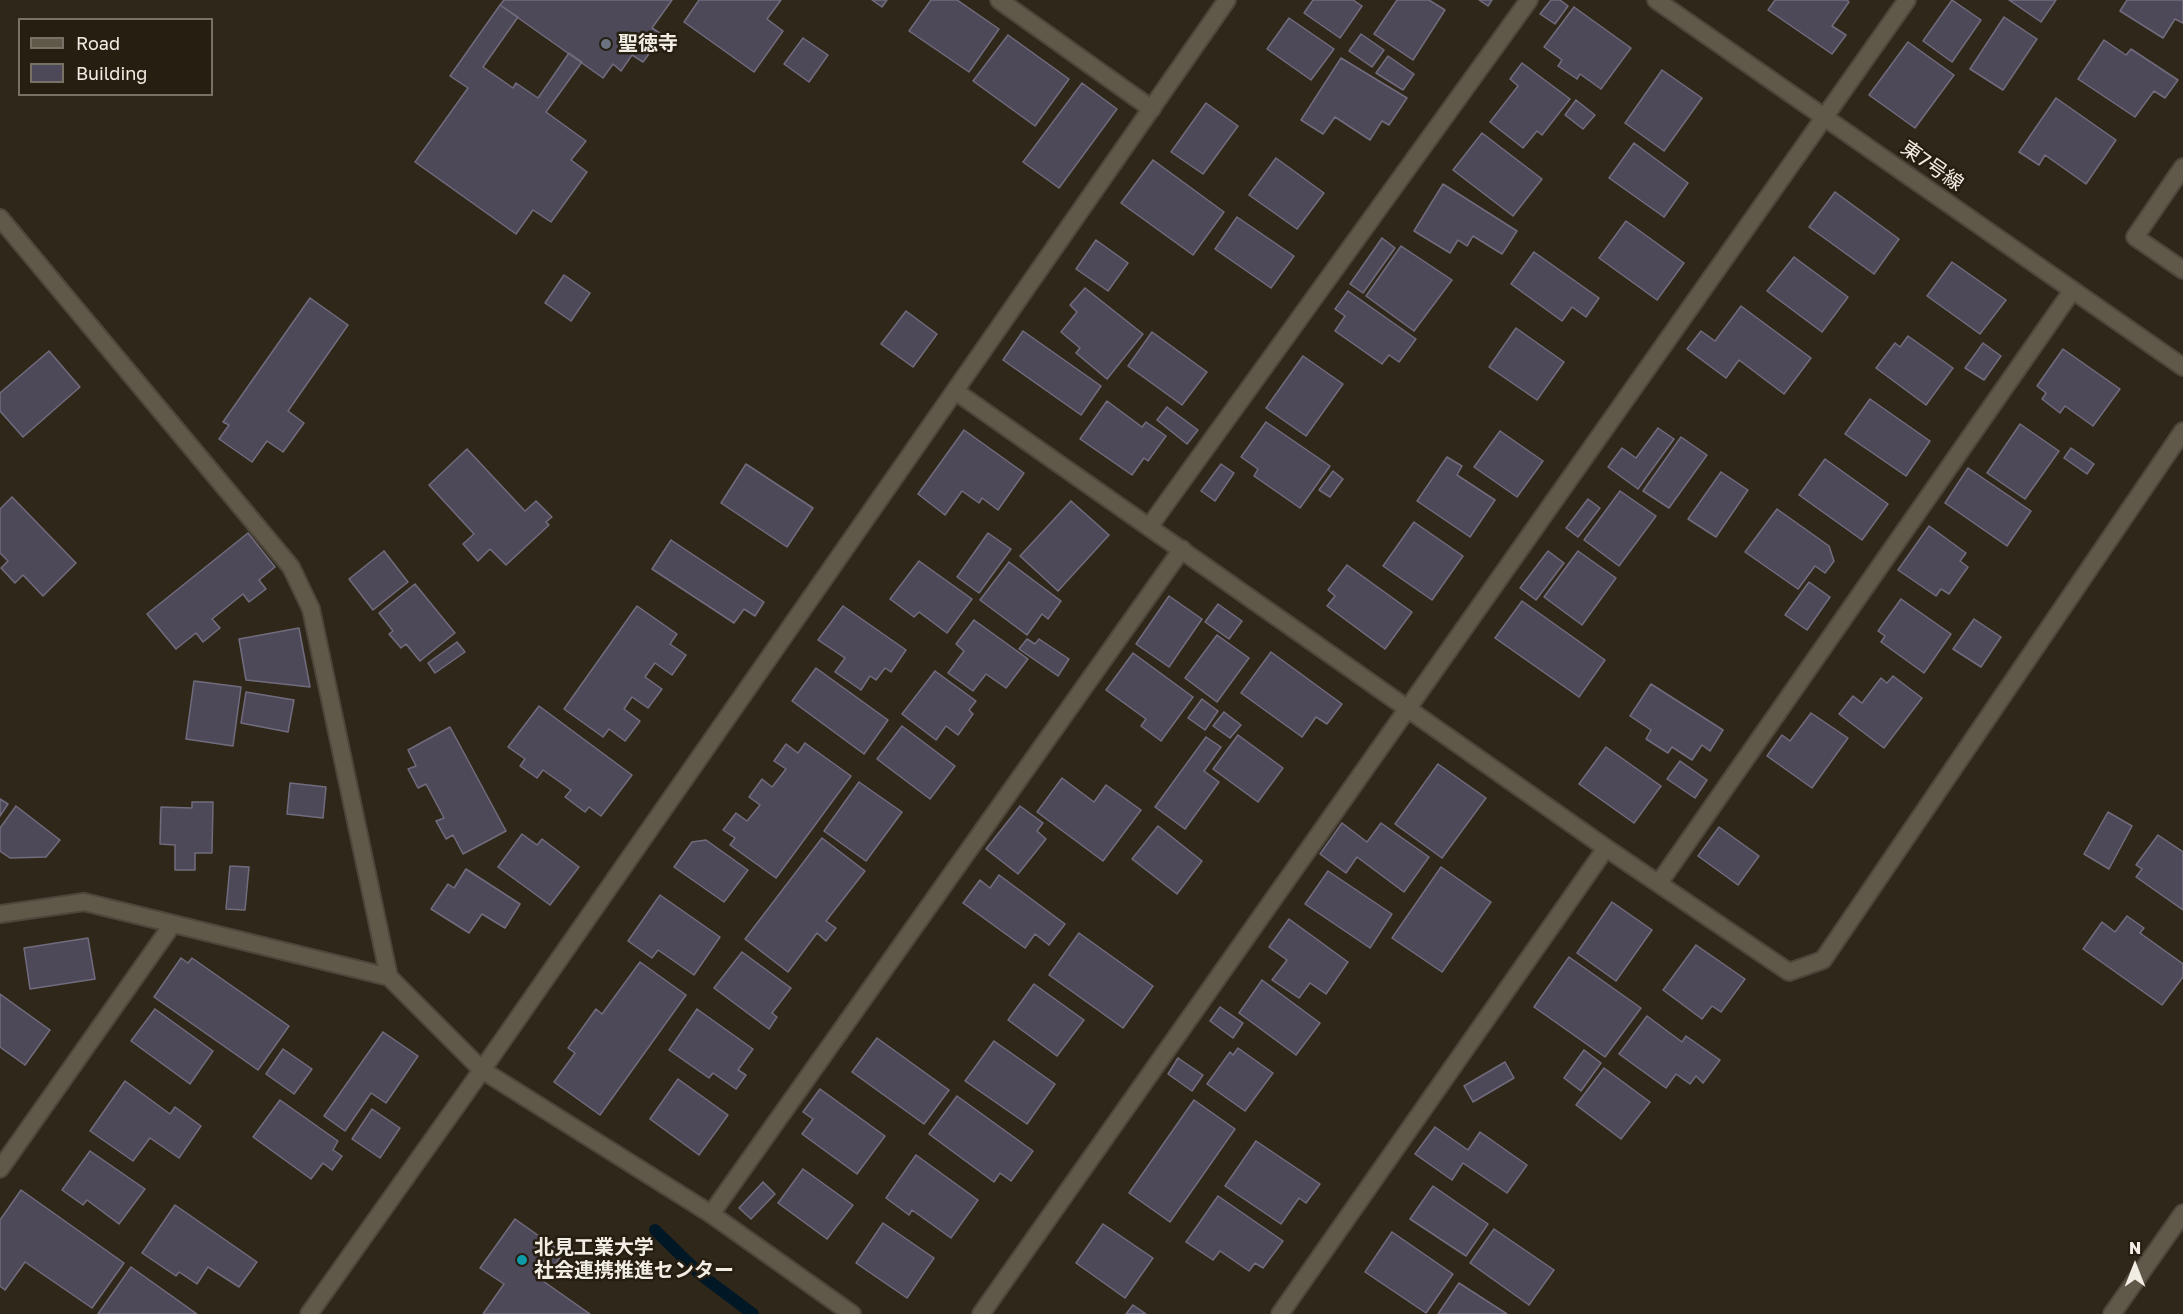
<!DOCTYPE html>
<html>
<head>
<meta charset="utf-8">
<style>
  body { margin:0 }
  #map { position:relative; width:2183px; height:1314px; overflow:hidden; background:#2f281a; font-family:"Golos Text",sans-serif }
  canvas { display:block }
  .legend { position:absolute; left:18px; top:18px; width:195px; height:78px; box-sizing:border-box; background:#261e11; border:2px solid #787165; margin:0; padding:8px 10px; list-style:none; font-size:18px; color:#f2ede4 }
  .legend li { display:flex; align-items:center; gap:12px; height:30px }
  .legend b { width:30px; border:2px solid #787165 }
  .north { position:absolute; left:2105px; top:1236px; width:60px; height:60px; -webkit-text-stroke:4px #261e11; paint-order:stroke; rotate:0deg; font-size:16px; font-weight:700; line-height:24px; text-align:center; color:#f2ede4 }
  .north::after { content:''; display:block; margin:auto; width:21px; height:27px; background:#f2ede4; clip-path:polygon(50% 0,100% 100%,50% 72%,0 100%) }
</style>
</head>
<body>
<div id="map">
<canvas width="2183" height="1314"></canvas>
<ul class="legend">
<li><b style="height:8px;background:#605849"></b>Road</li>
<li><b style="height:16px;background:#4e4959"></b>Building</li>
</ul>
<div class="north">N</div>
</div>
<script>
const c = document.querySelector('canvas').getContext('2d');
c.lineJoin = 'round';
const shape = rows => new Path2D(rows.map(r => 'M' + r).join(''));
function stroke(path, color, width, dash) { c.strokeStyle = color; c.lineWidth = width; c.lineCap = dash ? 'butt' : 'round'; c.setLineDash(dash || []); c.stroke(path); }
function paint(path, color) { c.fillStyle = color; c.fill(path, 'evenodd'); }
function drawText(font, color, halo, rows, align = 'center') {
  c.font = font + ' "Golos Text","Noto Sans JP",sans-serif'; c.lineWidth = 5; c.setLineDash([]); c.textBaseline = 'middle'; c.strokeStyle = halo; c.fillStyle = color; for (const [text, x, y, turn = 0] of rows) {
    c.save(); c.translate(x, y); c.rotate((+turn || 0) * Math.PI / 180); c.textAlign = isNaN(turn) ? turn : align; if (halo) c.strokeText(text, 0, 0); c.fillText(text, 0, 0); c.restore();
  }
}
const stream = shape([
  [655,1230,701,1275,753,1314]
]);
const building = shape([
  [504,0,672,0,652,28,663,35,643,62,632,55,621,71,613,64,603,78,500,5,504,0],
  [699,0,781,0,767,19,783,31,754,72,684,22,699,0],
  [872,0,887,0,882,7,872,0],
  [931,0,957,0,999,29,969,72,909,31,931,0],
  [1313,0,1353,0,1362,6,1340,38,1304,13,1313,0],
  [1397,0,1429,0,1445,10,1413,60,1374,34,1397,0],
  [1479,0,1492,0,1488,6,1479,0],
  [1551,0,1560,0,1568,6,1555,24,1540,14,1551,0],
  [1775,0,1847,0,1849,2,1832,26,1846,35,1832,54,1768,10,1775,0],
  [1952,0,1981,20,1952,62,1923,41,1952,0],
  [2009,0,2056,0,2041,22,2009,0],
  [2127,0,2183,0,2183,23,2175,19,2163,38,2120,11,2127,0],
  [500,5,518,17,483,67,513,88,516,83,538,98,569,53,582,62,546,112,586,141,571,160,587,172,551,222,533,210,516,234,415,162,468,88,450,76,500,5],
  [1574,7,1631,48,1601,89,1580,74,1577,79,1558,66,1562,60,1544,47,1574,7],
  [2004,17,2037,39,2003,90,1970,69,2004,17],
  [1289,18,1334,49,1311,80,1267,49,1289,18],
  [1361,34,1384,50,1372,67,1349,51,1361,34],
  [1008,35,1069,79,1035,126,973,81,1008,35],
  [803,38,828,55,809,82,784,64,803,38],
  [2104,40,2126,55,2131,49,2178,80,2165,98,2154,91,2135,117,2078,79,2104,40],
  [1908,42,1954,75,1915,128,1869,95,1908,42],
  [1388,56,1414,74,1403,90,1376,73,1388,56],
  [1341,58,1407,98,1389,125,1382,121,1370,140,1335,117,1323,134,1301,120,1341,58],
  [1522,63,1570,99,1542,135,1537,131,1523,148,1490,122,1518,86,1510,79,1522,63],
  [1662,70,1702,98,1664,151,1625,123,1662,70],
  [1082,83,1117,109,1059,188,1023,162,1082,83],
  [2056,98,2116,140,2086,184,2045,155,2039,165,2019,152,2056,98],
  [1576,100,1595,115,1583,129,1565,115,1576,100],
  [1206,103,1238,126,1203,174,1171,152,1206,103],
  [1482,133,1542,179,1513,216,1453,170,1482,133],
  [1634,143,1688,183,1664,217,1609,178,1634,143],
  [1276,158,1324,193,1297,229,1249,195,1276,158],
  [1153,160,1224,212,1193,255,1121,203,1153,160],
  [1443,184,1517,231,1502,254,1473,236,1467,246,1458,240,1450,253,1414,231,1443,184],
  [1835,192,1899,239,1874,274,1809,227,1835,192],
  [1237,217,1294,256,1271,288,1215,249,1237,217],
  [1626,221,1684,263,1657,300,1599,258,1626,221],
  [1382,238,1395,248,1363,293,1350,284,1382,238],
  [1096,240,1128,263,1108,291,1076,269,1096,240],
  [1401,246,1452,280,1414,331,1366,296,1401,246],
  [1534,252,1599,298,1586,317,1572,307,1562,321,1511,284,1534,252],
  [1794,257,1848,297,1822,332,1767,291,1794,257],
  [1952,262,2006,300,1980,334,1927,296,1952,262],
  [564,275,590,293,571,321,545,303,564,275],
  [1085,288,1143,334,1107,379,1076,353,1080,348,1061,332,1077,312,1070,305,1085,288],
  [1348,291,1416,339,1399,362,1389,355,1382,364,1335,331,1345,316,1335,309,1348,291],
  [310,298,348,325,288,411,304,423,283,452,267,441,252,462,219,439,229,425,223,422,310,298],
  [1741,306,1811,358,1784,394,1739,360,1726,378,1687,349,1701,331,1715,341,1741,306],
  [906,311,937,334,913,367,881,344,906,311],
  [1516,328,1564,362,1537,400,1489,367,1516,328],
  [1023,331,1101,386,1081,415,1003,360,1023,331],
  [1152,332,1207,372,1182,405,1128,366,1152,332],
  [1908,336,1953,368,1926,405,1876,368,1895,343,1900,347,1908,336],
  [1983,343,2001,356,1984,380,1965,368,1983,343],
  [2063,349,2120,389,2093,426,2065,406,2060,413,2042,399,2046,393,2037,386,2063,349],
  [49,351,80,387,23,437,0,411,0,393,49,351],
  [1303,356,1343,384,1306,436,1266,408,1303,356],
  [1870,399,1930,441,1906,476,1845,434,1870,399],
  [1107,401,1142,427,1146,422,1166,436,1148,461,1144,458,1132,475,1080,439,1107,401],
  [1167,407,1198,430,1187,444,1157,420,1167,407],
  [1266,422,1330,466,1300,508,1254,476,1258,469,1241,457,1266,422],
  [2020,424,2059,451,2025,499,1987,473,2020,424],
  [1658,428,1674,439,1638,489,1608,467,1622,448,1636,458,1658,428],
  [964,430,1024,473,998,510,982,498,979,503,962,491,945,515,918,494,964,430],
  [1500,431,1543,461,1517,497,1474,467,1500,431],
  [1681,437,1707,455,1669,508,1643,491,1681,437],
  [2071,448,2094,464,2087,474,2064,458,2071,448],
  [467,449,525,511,536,501,552,517,546,522,549,525,506,565,490,549,478,561,463,544,474,534,429,485,467,449],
  [1447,457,1462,466,1457,475,1495,500,1470,537,1417,501,1447,457],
  [1825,459,1888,504,1862,540,1799,495,1825,459],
  [746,464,813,508,787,547,721,503,746,464],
  [1221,464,1234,473,1215,501,1201,491,1221,464],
  [1968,468,2031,511,2007,546,1945,503,1968,468],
  [1333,471,1343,479,1330,497,1319,490,1333,471],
  [1721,472,1748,490,1716,537,1688,519,1721,472],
  [1620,491,1656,516,1619,566,1584,540,1620,491],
  [12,497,76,563,43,596,23,575,15,583,1,568,8,561,0,553,0,509,12,497],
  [1588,499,1600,508,1578,537,1566,528,1588,499],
  [1071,501,1109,535,1058,591,1020,556,1071,501],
  [1777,509,1829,546,1834,561,1825,573,1815,566,1798,589,1745,552,1777,509],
  [1414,522,1463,556,1432,600,1383,566,1414,522],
  [1929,526,1966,553,1960,561,1968,567,1949,594,1941,589,1936,596,1898,570,1929,526],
  [248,533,275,567,259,580,266,589,249,602,243,594,212,619,220,628,203,642,196,633,176,649,147,614,248,533],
  [988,533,1011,549,979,593,957,577,988,533],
  [671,540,764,602,755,616,744,609,734,623,652,569,671,540],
  [384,551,408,582,373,610,349,579,384,551],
  [1548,551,1564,563,1536,600,1520,588,1548,551],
  [1578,551,1616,578,1582,625,1544,597,1578,551],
  [919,561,972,599,947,633,919,612,914,617,890,599,919,561],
  [1009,562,1061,601,1048,619,1042,614,1027,635,980,600,1009,562],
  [1347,565,1412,612,1385,649,1327,606,1335,596,1328,590,1347,565],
  [1809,582,1830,597,1807,630,1785,615,1809,582],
  [415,584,455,633,420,661,406,644,401,648,389,634,393,631,379,613,415,584],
  [1169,596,1202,619,1169,667,1136,644,1169,596],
  [1901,599,1951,634,1924,673,1881,642,1885,636,1878,631,1901,599],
  [1522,601,1605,660,1579,697,1495,638,1522,601],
  [1218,604,1242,621,1229,639,1205,622,1218,604],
  [637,606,677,634,670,644,686,655,672,675,655,663,645,677,662,689,648,708,632,697,624,709,640,721,625,741,609,729,603,737,564,709,637,606],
  [843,606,906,650,891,672,885,668,876,680,870,676,861,690,835,672,845,658,818,640,843,606],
  [1974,619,2001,637,1981,667,1953,649,1974,619],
  [974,620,1028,659,1006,688,986,674,973,691,948,673,964,651,956,644,974,620],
  [299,628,310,687,246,680,239,639,299,628],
  [1217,635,1249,658,1217,702,1185,678,1217,635],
  [1027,639,1035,644,1039,639,1069,659,1058,676,1019,649,1027,639],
  [457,642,465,652,435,673,428,663,457,642],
  [1271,652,1342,704,1327,724,1316,717,1302,737,1241,693,1271,652],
  [1133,653,1193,697,1161,741,1141,726,1146,719,1106,690,1133,653],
  [816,668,888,720,864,754,792,701,816,668],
  [935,671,976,701,969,710,973,714,958,735,946,726,936,740,902,714,935,671],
  [1893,676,1922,698,1884,748,1839,714,1853,696,1862,703,1881,678,1887,683,1893,676],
  [194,681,241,687,233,746,186,739,194,681],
  [1651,684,1723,730,1710,751,1702,745,1692,760,1672,747,1668,753,1646,739,1651,730,1630,716,1651,684],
  [246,692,294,700,288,732,241,723,246,692],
  [1202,699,1218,711,1205,730,1188,718,1202,699],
  [539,706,632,775,601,816,589,807,585,812,565,797,571,790,543,770,537,778,520,766,525,759,508,747,539,706],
  [1224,712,1241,725,1230,738,1213,726,1224,712],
  [1811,713,1848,738,1812,788,1767,756,1782,735,1790,741,1811,713],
  [902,726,955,766,930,799,877,759,902,726],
  [450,727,506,831,463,854,453,835,446,839,436,821,444,818,426,784,418,788,408,769,416,766,408,750,450,727],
  [1238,735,1283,768,1258,802,1213,769,1238,735],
  [1206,737,1221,747,1204,771,1219,782,1185,829,1155,807,1206,737],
  [805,743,851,776,776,878,730,845,735,838,723,830,736,813,747,821,760,805,749,797,762,779,772,787,786,769,774,761,786,744,798,753,805,743],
  [1606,747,1661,786,1634,823,1579,784,1606,747],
  [1680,761,1707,780,1695,798,1667,779,1680,761],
  [1438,764,1486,798,1442,858,1395,824,1438,764],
  [1062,778,1094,802,1106,785,1141,810,1103,861,1037,812,1062,778],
  [859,782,902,812,866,861,824,831,859,782],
  [290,783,326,787,323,818,287,814,290,783],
  [0,799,8,804,0,816,0,799],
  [192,802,213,802,212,853,195,853,195,870,175,870,175,845,160,844,161,807,192,808,192,802],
  [16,806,60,840,46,857,10,858,0,851,0,828,16,806],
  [1020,806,1043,823,1037,831,1046,839,1018,874,986,849,1020,806],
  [2108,812,2132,826,2109,869,2084,854,2108,812],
  [1342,823,1367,842,1381,823,1429,857,1404,892,1357,857,1346,873,1320,854,1342,823],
  [1158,826,1202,861,1177,894,1132,859,1158,826],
  [1719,827,1759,856,1738,885,1698,856,1719,827],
  [522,834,537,845,542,839,579,867,550,905,498,867,522,834],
  [2158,835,2183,852,2183,910,2136,877,2142,869,2136,865,2158,835],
  [822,838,865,871,826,921,836,928,826,941,817,933,788,972,745,939,822,838],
  [706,840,748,870,724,902,674,867,692,842,706,840],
  [230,866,249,867,245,910,226,909,230,866],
  [1441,867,1491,902,1442,972,1392,938,1441,867],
  [466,869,520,904,505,928,482,914,469,933,431,909,448,884,454,888,466,869],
  [1328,871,1392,914,1370,948,1305,904,1328,871],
  [999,875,1065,924,1049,945,1035,934,1025,948,963,903,980,880,990,888,999,875],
  [660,895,720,937,694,975,658,950,652,958,628,941,660,895],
  [1612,902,1652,930,1616,981,1577,953,1612,902],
  [2127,916,2144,928,2140,933,2183,964,2183,977,2162,1005,2083,949,2102,922,2115,932,2127,916],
  [1289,919,1348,962,1326,994,1310,983,1299,998,1272,980,1287,960,1269,947,1289,919],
  [1079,933,1153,986,1123,1028,1049,975,1079,933],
  [88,938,95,979,30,989,24,948,88,938],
  [1696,945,1745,979,1721,1012,1712,1006,1702,1019,1663,990,1696,945],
  [742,952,791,988,772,1013,777,1017,769,1029,714,988,742,952],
  [1569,957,1641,1008,1605,1057,1534,1007,1569,957],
  [181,958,188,963,192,958,289,1026,258,1070,154,997,181,958],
  [640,962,686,995,600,1115,554,1082,575,1053,568,1048,596,1009,602,1014,640,962],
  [1262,980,1320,1023,1296,1055,1239,1013,1262,980],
  [1034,984,1084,1020,1057,1056,1008,1020,1034,984],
  [0,994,50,1030,25,1065,0,1047,0,994],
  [1220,1007,1243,1023,1233,1038,1210,1021,1220,1007],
  [155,1009,213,1051,190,1084,131,1041,155,1009],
  [697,1009,753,1049,738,1070,746,1075,736,1089,713,1073,709,1078,669,1050,697,1009],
  [1647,1016,1682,1042,1686,1036,1720,1060,1703,1083,1696,1076,1690,1084,1676,1074,1666,1088,1619,1054,1647,1016],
  [383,1032,418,1056,386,1103,371,1093,345,1131,324,1116,383,1032],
  [877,1038,949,1090,924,1124,852,1072,877,1038],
  [994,1041,1055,1084,1027,1124,965,1081,994,1041],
  [1238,1048,1273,1073,1245,1111,1207,1084,1230,1052,1233,1055,1238,1048],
  [283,1049,312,1069,294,1094,266,1074,283,1049],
  [1584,1050,1601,1063,1581,1091,1564,1078,1584,1050],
  [1178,1058,1203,1075,1192,1091,1168,1074,1178,1058],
  [1505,1062,1514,1078,1473,1102,1464,1086,1505,1062],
  [1604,1068,1650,1102,1621,1139,1576,1105,1604,1068],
  [678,1079,728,1115,699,1155,650,1119,678,1079],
  [125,1081,170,1114,175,1107,201,1126,179,1158,150,1138,133,1161,90,1131,125,1081],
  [820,1089,885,1136,857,1174,802,1134,813,1119,803,1112,820,1089],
  [957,1096,1033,1151,1011,1181,1000,1173,994,1182,929,1134,957,1096],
  [280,1100,338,1141,333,1150,342,1156,332,1170,323,1163,311,1179,253,1137,280,1100],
  [1194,1100,1235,1129,1170,1222,1129,1193,1194,1100],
  [372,1109,400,1128,380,1158,352,1139,372,1109],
  [1435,1127,1468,1150,1480,1132,1527,1165,1507,1193,1463,1163,1452,1180,1415,1154,1435,1127],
  [1256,1141,1320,1184,1306,1203,1299,1198,1281,1224,1225,1186,1256,1141],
  [90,1151,145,1189,119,1224,87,1200,83,1205,62,1190,90,1151],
  [916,1155,978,1200,951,1238,912,1210,909,1215,886,1198,916,1155],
  [803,1169,853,1205,827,1239,778,1203,803,1169],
  [763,1182,775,1194,751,1219,739,1208,763,1182],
  [1433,1186,1488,1224,1466,1256,1410,1219,1433,1186],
  [21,1190,124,1263,92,1308,25,1262,5,1290,0,1286,0,1220,21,1190],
  [1218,1196,1283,1241,1263,1268,1255,1263,1249,1271,1220,1251,1213,1260,1186,1242,1218,1196],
  [175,1205,257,1262,239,1287,208,1267,197,1284,179,1272,176,1276,142,1253,175,1205],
  [515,1219,563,1253,543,1281,590,1314,483,1314,504,1284,480,1268,515,1219],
  [883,1223,934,1258,907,1298,856,1263,883,1223],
  [1103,1224,1153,1258,1125,1298,1076,1263,1103,1224],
  [1494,1229,1554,1270,1529,1305,1470,1263,1494,1229],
  [1392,1232,1453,1274,1426,1313,1365,1272,1392,1232],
  [131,1267,197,1314,98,1314,131,1267],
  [1459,1283,1507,1314,1438,1314,1459,1283],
  [1133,1305,1146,1314,1126,1314,1133,1305]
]);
const service = shape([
  [999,0,1152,109]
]);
const minor = shape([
  [2183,167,2135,237,2183,270],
  [0,218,291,567,311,609,389,977],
  [955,391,1606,848,1789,972,1823,960,2183,431],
  [1149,527,1529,0],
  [1659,883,2072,291],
  [0,914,84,902,389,977,482,1070,711,1214,852,1314],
  [0,1169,172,925],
  [711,1214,1182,549],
  [309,1314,482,1070,1227,0],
  [981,1314,1907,0],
  [1280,1314,1606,848]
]);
const tertiary = shape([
  [1656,0,2183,367],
  [2112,1314,2183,1213]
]);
const markers = [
  [606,44,6,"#6b7280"],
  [522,1260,6,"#0f9aa8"]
];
const poiNames = [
  ["聖徳寺",618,44],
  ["北見工業大学",534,1248],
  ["社会連携推進センター",534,1271]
];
const streetNames = [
  ["東7号線",1932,166,35]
];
stroke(stream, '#001725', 12);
paint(building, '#4e4959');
stroke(building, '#716c7d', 1.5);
stroke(service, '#4c463b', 20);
stroke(minor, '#4c463b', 20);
stroke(tertiary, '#4c463b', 20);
stroke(service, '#605849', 16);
stroke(minor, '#605849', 16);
stroke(tertiary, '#605849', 16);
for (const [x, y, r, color] of markers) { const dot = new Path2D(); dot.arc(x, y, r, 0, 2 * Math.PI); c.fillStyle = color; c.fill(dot); stroke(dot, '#261e11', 2); }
drawText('bold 20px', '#f2ede4', '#261e11', poiNames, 'left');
drawText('20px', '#f2ede4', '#261e11', streetNames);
</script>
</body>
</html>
